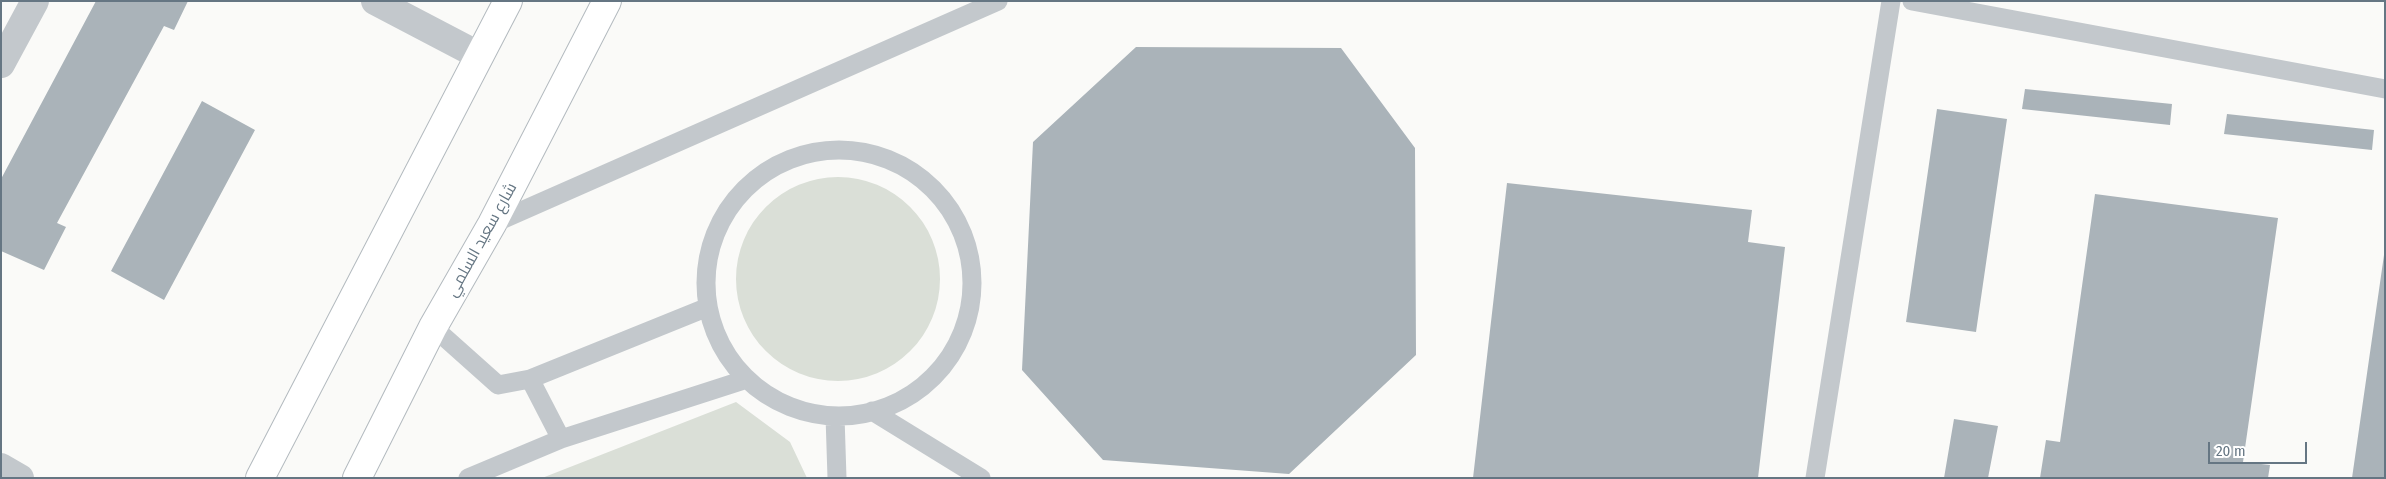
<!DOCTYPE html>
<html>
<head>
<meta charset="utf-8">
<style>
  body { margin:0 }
  #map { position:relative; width:2386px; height:479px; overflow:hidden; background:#fafaf8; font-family:"Fira Sans Condensed",sans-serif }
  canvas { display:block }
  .frame { position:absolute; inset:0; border:2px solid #657683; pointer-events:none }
  .scale { position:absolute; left:2208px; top:442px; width:99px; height:22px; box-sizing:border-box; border:2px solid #657683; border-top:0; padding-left:6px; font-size:15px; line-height:18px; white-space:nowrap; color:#657683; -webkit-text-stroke:4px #fff; paint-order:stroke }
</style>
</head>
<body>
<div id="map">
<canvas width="2386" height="479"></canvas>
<div class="frame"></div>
<div class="scale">20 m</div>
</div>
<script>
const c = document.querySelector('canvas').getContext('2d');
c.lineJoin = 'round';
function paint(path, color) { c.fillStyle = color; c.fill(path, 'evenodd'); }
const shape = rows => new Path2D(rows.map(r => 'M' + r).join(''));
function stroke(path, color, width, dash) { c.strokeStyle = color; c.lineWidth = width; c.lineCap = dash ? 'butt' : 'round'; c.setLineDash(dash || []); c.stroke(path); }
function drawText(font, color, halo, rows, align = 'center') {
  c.font = font + ' "Fira Sans Condensed",Cairo,sans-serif'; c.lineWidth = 5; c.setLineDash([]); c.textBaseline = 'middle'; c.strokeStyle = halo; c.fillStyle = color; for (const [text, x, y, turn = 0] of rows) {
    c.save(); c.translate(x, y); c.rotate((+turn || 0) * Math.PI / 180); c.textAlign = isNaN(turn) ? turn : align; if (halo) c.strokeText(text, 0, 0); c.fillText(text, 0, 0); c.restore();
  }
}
const green = shape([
  '736 279a102 102 0 1 1 204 0a102 102 0 1 1-204 0Z',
  [736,402,790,442,807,478,542,478]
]);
const building = shape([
  [96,1,188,1,174,30,164,26,57,223,66,227,44,270,1,251,1,179],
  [1136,47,1341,48,1415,148,1416,355,1289,474,1103,460,1022,370,1033,142],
  [2025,89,2172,104,2170,125,2022,109],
  [202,101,255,130,164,300,111,271],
  [1937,109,2007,119,1976,332,1906,322],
  [2227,114,2374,130,2372,150,2224,134],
  [1507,183,1752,210,1748,242,1785,247,1758,478,1473,478],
  [2095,194,2278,218,2243,462,2270,465,2268,478,2040,478,2046,440,2060,442],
  [2384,255,2385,478,2352,478],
  [1954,419,1998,426,1988,478,1944,478]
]);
const lane = shape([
  [1912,1,2385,89],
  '706 283a133 133 0 1 1 266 0a133 133 0 1 1-266 0Z',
  [492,224,998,1],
  [433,327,498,385,530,379,708,307],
  [530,379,561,439],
  [872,411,981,478],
  [835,416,837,478],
  [468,478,561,439,744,380],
  [1815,478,1891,1]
]);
const street = shape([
  [375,1,478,55],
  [1,64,35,1],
  [1,467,20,478]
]);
const secondary = shape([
  [260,478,508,1],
  [357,478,433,327,492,224,607,1]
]);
const streetNames = [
  ["شارع سعيد السلمي",482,240,-61]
];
paint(green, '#dadfd7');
paint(building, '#aab3b9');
stroke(secondary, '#b3babf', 30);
stroke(lane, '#c3c8cc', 19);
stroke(street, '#c3c8cc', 28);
stroke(secondary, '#fff', 28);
drawText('16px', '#657683', '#fff', streetNames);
</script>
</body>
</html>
